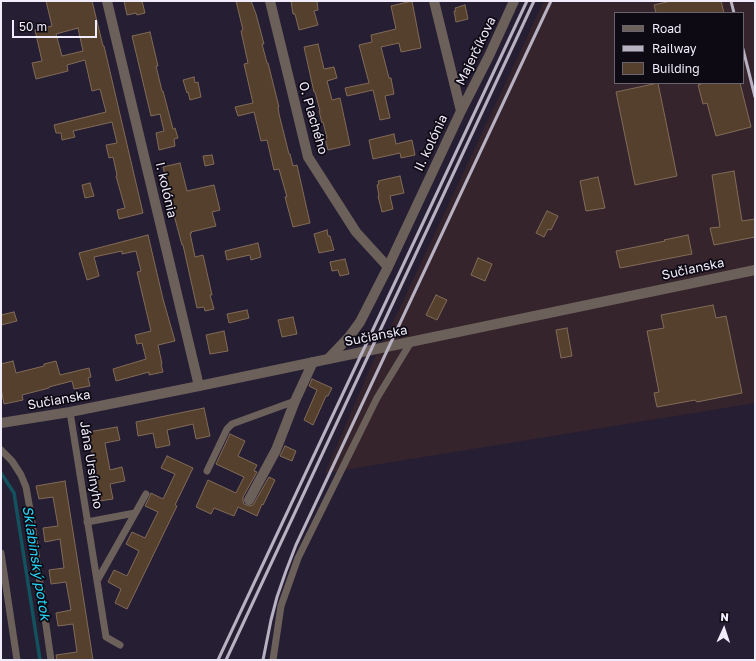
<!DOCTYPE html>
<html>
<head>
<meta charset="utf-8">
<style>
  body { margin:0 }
  #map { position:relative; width:756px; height:661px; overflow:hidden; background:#261e33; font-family:"Golos Text",sans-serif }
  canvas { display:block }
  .frame { position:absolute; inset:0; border:2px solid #f1ecfb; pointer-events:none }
  .legend { position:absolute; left:614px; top:12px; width:130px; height:72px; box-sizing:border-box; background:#0e0a14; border:1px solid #696470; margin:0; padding:5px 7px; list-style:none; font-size:12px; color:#f1ecfb }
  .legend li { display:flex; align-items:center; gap:8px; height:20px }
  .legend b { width:20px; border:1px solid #696470 }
  .north { position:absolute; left:704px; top:609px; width:40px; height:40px; -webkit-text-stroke:3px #0e0a14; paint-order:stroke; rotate:3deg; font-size:11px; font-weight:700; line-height:16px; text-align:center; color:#f1ecfb }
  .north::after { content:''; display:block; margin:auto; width:14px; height:18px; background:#f1ecfb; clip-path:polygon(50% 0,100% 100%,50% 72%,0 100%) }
  .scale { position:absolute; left:12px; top:20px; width:85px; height:18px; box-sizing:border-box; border:2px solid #f1ecfb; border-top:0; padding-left:5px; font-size:12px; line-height:14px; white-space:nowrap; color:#f1ecfb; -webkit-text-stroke:3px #0e0a14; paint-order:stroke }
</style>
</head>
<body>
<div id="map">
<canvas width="756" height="661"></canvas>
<div class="frame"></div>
<ul class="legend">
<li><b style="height:5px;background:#6c605a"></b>Road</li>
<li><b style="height:5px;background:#b7b1c2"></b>Railway</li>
<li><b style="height:11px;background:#54402d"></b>Building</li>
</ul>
<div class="north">N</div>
<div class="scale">50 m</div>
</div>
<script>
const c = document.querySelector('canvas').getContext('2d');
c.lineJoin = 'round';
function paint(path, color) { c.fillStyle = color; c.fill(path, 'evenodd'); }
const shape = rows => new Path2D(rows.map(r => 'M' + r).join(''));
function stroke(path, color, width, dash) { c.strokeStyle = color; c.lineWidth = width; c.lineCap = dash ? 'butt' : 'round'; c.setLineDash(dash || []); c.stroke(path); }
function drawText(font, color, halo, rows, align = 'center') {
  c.font = font + ' "Golos Text",sans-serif'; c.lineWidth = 3.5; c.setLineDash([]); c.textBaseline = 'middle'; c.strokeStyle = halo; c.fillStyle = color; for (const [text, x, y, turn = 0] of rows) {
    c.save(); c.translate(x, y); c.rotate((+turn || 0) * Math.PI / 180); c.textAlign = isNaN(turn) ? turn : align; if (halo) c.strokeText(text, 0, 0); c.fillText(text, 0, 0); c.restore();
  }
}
const industrial = shape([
  [544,1,755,1,755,403,325,473,372,364,397,314],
  [615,13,743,13,743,83,615,83]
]);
const stream = shape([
  [1,473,14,493,40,660]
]);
const building = shape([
  [46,1,92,1,103,46,104,46,143,213,119,219,117,210,125,208,116,176,117,175,113,157,109,158,106,145,117,143,112,122,73,131,75,137,62,140,61,133,56,133,54,125,106,112,100,89,92,91,85,60,67,65,68,71,36,79,32,63,42,61,35,30,52,26,46,1],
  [78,28,83,51,62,56,56,34,78,28],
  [124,1,142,1,145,13,137,15,136,13,127,15,124,1],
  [236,1,251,1,256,14,264,44,262,44,267,63,268,63,279,107,278,107,279,114,289,154,290,154,293,166,297,165,310,223,293,227,285,197,287,197,279,169,274,170,267,140,261,141,254,112,238,116,235,107,253,103,244,64,248,63,241,31,243,30,236,1],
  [291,1,317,1,318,10,314,11,318,25,299,30,295,14,293,14,291,1],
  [412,1,421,48,401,52,399,43,381,47,389,78,391,78,394,94,385,96,390,118,380,120,373,90,347,96,345,88,369,83,359,45,372,42,371,35,396,29,391,6,412,1],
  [671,1,721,1,724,13,656,13,654,5,671,1],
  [465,5,468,19,456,22,454,11,456,11,455,8,465,5],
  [150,32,158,66,156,66,162,91,163,91,173,129,175,128,178,138,174,139,175,146,159,150,156,133,164,131,160,114,151,116,132,36,150,32],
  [318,44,324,69,334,67,337,78,327,81,332,100,340,98,350,145,328,150,325,139,327,138,323,122,322,123,319,111,320,111,315,92,314,92,304,47,318,44],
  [194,77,195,83,198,82,201,97,190,100,188,92,187,93,183,80,194,77],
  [658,83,677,176,635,185,616,92,658,83],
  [704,83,740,83,751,127,716,136,707,103,703,104,698,85,704,83],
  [394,134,396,144,412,140,415,155,401,158,400,153,373,159,369,140,394,134],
  [212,155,214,164,205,166,203,156,212,155],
  [180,163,187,191,214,185,220,210,212,212,216,226,191,232,192,233,190,233,195,257,203,255,212,295,210,295,214,309,205,311,204,307,197,308,183,245,182,245,174,215,173,215,169,197,170,196,163,167,180,163],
  [734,171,742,221,755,219,755,237,714,245,710,228,720,227,712,175,734,171],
  [400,176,404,193,390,196,393,209,382,212,378,196,379,196,377,185,379,184,378,181,400,176],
  [598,177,605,208,586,211,580,181,598,177],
  [90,183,94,196,85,198,82,185,90,183],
  [547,211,558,216,551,230,548,229,544,237,536,233,547,211],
  [327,230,328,236,330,236,334,250,319,253,314,234,327,230],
  [148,235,163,299,175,341,158,345,162,364,161,364,163,372,149,375,149,372,116,381,113,369,146,359,142,343,137,344,135,335,151,331,137,272,141,271,136,251,122,254,122,251,94,257,99,276,87,280,79,253,148,235],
  [688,235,692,254,620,268,616,251,665,241,664,240,688,235],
  [258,243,261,257,251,260,250,255,227,260,225,251,258,243],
  [478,258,492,264,485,281,471,275,478,258],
  [345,259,349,274,340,276,338,270,332,271,330,262,345,259],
  [436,295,447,300,437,320,426,315,436,295],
  [713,305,716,318,726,316,742,393,697,402,695,400,657,407,654,393,659,392,647,331,664,328,661,315,713,305],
  [247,310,249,318,229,323,227,314,247,310],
  [14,312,17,321,1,325,1,315,14,312],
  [293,317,297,334,282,337,278,320,293,317],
  [567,328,572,356,561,358,556,330,567,328],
  [224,331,228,351,210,354,206,335,224,331],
  [13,361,16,373,44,366,44,364,56,361,60,375,89,368,91,377,88,378,90,386,74,389,72,381,49,387,49,388,22,395,23,400,4,404,1,389,1,364,13,361],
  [312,379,332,388,328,396,326,396,313,425,304,420,317,390,309,386,312,379],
  [204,408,210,436,196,439,193,424,167,430,170,445,156,448,153,433,138,436,136,422,204,408],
  [117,427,120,440,105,443,110,470,122,467,125,481,110,484,113,499,99,501,93,473,96,472,88,432,117,427],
  [230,434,245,441,238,456,257,465,254,471,257,472,243,497,243,501,244,504,249,506,253,505,269,477,275,480,263,505,262,504,257,516,238,507,234,516,214,508,211,514,196,507,208,480,236,493,244,477,216,464,230,434],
  [285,446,296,451,292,461,280,456,285,446],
  [167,456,193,468,175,505,177,506,127,609,115,603,121,589,108,582,114,570,127,576,139,551,126,544,132,532,145,538,158,512,145,506,150,496,151,493,163,499,175,474,161,468,167,456],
  [65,481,85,608,93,660,57,660,56,655,77,652,73,624,58,626,56,613,71,610,66,582,51,584,49,570,64,568,60,539,45,542,43,528,58,526,53,497,39,499,36,486,65,481]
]);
const service = shape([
  [70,412,106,637,120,645],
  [1,450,12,461,21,475,26,487,31,515,38,569,51,660],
  [207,471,227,429,232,424,295,401],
  [87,522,135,513],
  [1,553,17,660],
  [97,581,146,494],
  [273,660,281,606,298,558,377,398,411,342]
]);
const minor = shape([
  [107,1,199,386],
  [270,1,308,157,356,232,388,267],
  [461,111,489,56,514,1],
  [328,359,349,337,360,322,388,267,461,111,434,1],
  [249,500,276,450,295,401,313,362]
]);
const tertiary = shape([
  [1,423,70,412,199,386,755,270]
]);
const rail = shape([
  [731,1,734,13],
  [743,49,755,97],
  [218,660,527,1],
  [226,660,534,1],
  [263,660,271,620,277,597,286,571,296,545,551,1]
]);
const streetNames = [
  ["Majerčíkova",476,51,-64],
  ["O. Plachého",313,118,74],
  ["II. kolónia",431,143,-65],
  ["I. kolónia",166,190,77],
  ["Sučianska",693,269,-12],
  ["Sučianska",376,336,-11],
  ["Sučianska",59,400,-10],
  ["Jána Ursínyho",91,465,81]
];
const waterNames = [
  ["Sklabinský potok",36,563,81]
];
paint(industrial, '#36242d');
stroke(stream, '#12515e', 3.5);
paint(building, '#54402d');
stroke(building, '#816b58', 1);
stroke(service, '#6c605a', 7);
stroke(minor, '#6c605a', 10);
stroke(tertiary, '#6c605a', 10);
stroke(rail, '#b7b1c2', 3);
drawText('13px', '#f1ecfb', '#0e0a14', streetNames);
drawText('italic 14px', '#25d5f6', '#0e0a14', waterNames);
</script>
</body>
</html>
